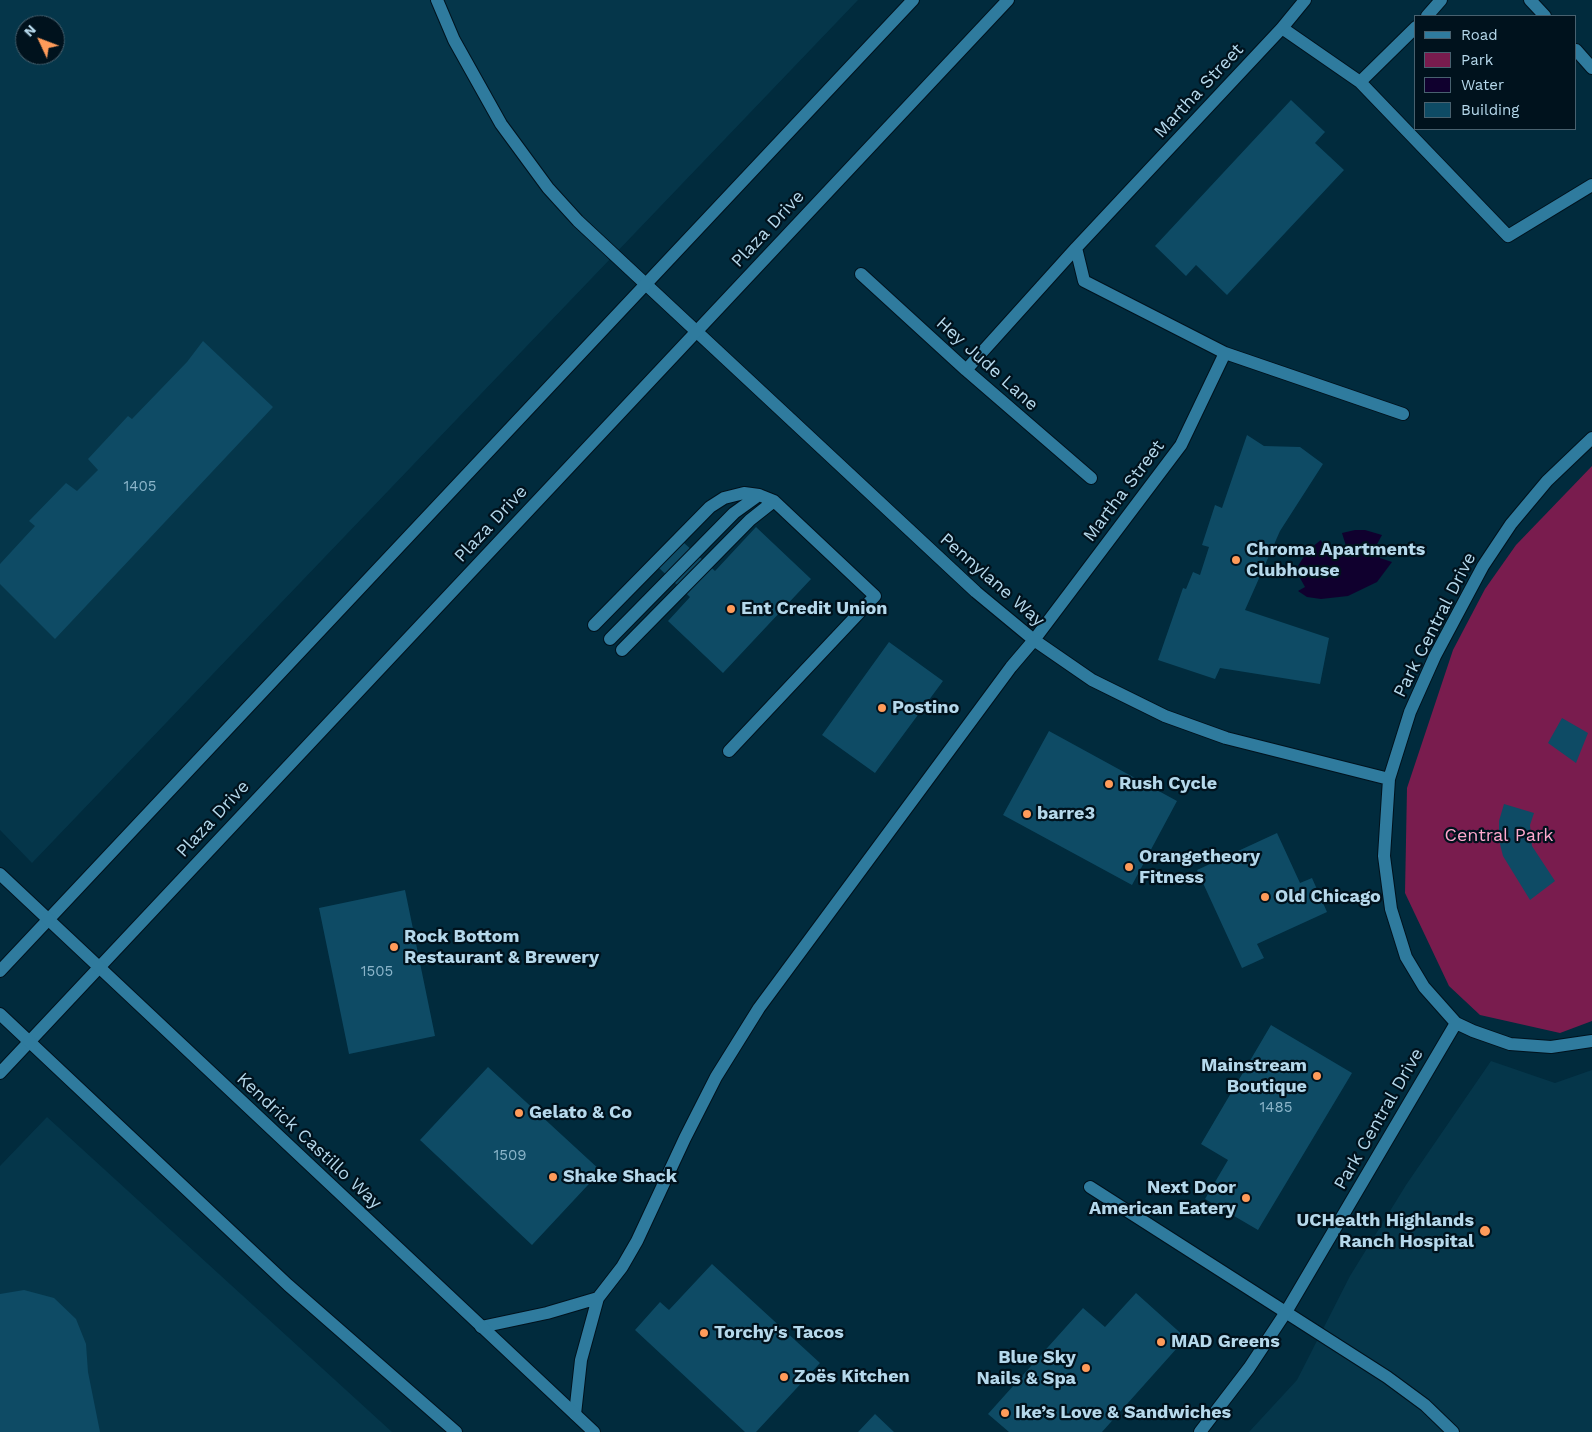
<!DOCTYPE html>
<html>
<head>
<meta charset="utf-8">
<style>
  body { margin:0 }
  #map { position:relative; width:1592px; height:1432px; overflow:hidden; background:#012b3d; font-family:"Work Sans",sans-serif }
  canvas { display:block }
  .legend { position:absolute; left:1414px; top:15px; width:162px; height:115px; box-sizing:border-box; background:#00121d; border:1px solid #48616f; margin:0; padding:6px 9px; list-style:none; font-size:15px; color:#b5d8eb }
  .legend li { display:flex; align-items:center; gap:10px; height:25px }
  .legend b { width:25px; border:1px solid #48616f }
  .north { position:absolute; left:15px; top:15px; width:50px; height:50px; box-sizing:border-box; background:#00121d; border:1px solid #48616f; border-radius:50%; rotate:313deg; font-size:14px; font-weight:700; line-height:20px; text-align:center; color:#b5d8eb }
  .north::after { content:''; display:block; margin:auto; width:18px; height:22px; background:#ff9b5a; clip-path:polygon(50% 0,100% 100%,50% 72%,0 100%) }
</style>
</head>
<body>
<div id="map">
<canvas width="1592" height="1432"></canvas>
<ul class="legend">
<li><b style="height:6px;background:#2f7b9e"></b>Road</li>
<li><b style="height:14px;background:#791c4e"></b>Park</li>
<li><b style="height:14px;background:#10002e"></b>Water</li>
<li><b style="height:14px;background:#0e4b65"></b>Building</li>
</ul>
<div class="north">N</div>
</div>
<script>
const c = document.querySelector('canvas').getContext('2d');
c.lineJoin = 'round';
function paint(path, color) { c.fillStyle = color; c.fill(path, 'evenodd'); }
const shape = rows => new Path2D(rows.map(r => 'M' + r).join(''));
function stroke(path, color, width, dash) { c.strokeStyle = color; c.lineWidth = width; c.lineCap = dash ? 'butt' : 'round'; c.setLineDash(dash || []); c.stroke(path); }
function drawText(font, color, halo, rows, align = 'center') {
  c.font = font + ' "Work Sans",sans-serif'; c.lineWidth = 4.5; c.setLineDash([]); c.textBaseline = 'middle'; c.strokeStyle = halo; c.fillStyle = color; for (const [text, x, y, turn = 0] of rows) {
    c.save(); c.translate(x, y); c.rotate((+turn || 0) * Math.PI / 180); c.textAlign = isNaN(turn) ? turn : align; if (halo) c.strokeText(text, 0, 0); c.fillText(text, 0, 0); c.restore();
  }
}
const built = shape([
  [0,0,858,0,32,863,0,830],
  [25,25,55,25,55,55,25,55],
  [1491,1061,1555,1083,1592,1070,1592,1432,1249,1432,1297,1380,1350,1276,1406,1185],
  [47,1117,392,1432,0,1432,0,1166]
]);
const green = shape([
  [1592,466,1592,1021,1560,1033,1480,1015,1449,986,1405,893,1407,788,1453,650,1485,589,1516,545]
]);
const water = shape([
  [1355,530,1365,530,1382,535,1376,546,1380,552,1380,558,1392,562,1377,582,1348,596,1321,599,1307,597,1298,591,1305,587,1300,578,1293,574,1308,550,1321,540,1327,553,1346,546,1342,533]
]);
const building = shape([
  [1291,100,1325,132,1315,143,1344,170,1227,295,1196,265,1186,276,1155,246],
  [203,341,273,407,55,639,0,584,0,564,35,526,29,521,66,483,77,491,98,470,88,459,128,416,132,419,187,362],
  [1247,435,1264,446,1300,447,1323,464,1280,531,1245,610,1329,638,1320,684,1220,668,1215,679,1158,660,1183,588,1186,589,1193,572,1200,575,1209,547,1202,545,1215,505,1222,508],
  [756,527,811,579,723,673,668,621,690,597,659,568,683,542,715,571],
  [889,642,943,681,875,773,822,735],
  [1562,718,1588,733,1576,763,1548,743],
  [1049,731,1177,801,1132,885,1003,815],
  [1504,804,1534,813,1530,825,1532,846,1555,881,1530,900,1503,856,1499,840,1499,821],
  [1277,833,1300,883,1312,878,1327,912,1257,944,1264,958,1242,968,1197,870],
  [405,890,435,1036,349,1054,319,908],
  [1271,1025,1352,1073,1258,1230,1205,1199,1228,1160,1201,1144],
  [488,1067,601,1171,532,1245,420,1140],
  [712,1264,820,1363,756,1432,745,1432,635,1330,660,1302,669,1310],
  [24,1290,54,1298,76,1319,86,1344,88,1372,100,1432,0,1432,0,1294],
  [1136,1293,1186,1338,1102,1432,1009,1432,988,1414,1083,1308,1105,1327],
  [875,1414,894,1432,858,1432]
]);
const service = shape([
  [594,625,710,507,724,498,744,493,759,495,774,501,875,596,729,751],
  [610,639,734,513,759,495],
  [622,650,750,520,774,501],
  [1090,1187,1387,1377,1425,1405,1453,1432],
  [481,1327,547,1313,598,1298],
  [575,1414,581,1360,598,1298,622,1267,637,1241,685,1138,716,1077,759,1008,1011,667,1034,640]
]);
const minor = shape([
  [437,0,454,40,501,124,548,188,578,221,976,592,1034,640,1092,680,1165,716,1226,738,1389,779],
  [1530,0,1545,16],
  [1427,16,1441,0],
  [1282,28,1360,82,1508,236,1592,185],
  [1576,50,1592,68],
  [1360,82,1416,27],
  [861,274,966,370,1091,478],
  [1225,353,1403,414],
  [966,370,1076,248],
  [1592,438,1547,481,1511,524,1483,566,1435,656,1410,712,1389,779,1384,856,1391,909,1406,957,1424,987,1456,1023,1473,1031,1510,1044,1551,1047,1592,1041],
  [1034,640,1181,445,1225,353,1084,281,1076,248,1282,28,1305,0],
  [1200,1432,1249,1368,1286,1312,1456,1023]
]);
const tertiary = shape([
  [0,971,913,0],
  [0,1073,1008,0]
]);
const secondary = shape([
  [0,874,594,1432],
  [0,1014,288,1285,456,1432]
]);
const markers = [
  [1236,560,5,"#ff9b5a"],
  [731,609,5,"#ff9b5a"],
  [882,708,5,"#ff9b5a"],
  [1109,784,5,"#ff9b5a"],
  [1027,814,5,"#ff9b5a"],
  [1129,867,5,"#ff9b5a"],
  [1265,897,5,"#ff9b5a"],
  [394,947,5,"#ff9b5a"],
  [1317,1076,5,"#ff9b5a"],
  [519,1113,5,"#ff9b5a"],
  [553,1177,5,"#ff9b5a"],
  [1246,1198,5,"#ff9b5a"],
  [1485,1231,6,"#ff9b5a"],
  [704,1333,5,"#ff9b5a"],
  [1161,1342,5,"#ff9b5a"],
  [1086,1368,5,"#ff9b5a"],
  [784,1377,5,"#ff9b5a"],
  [1005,1413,5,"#ff9b5a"]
];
const numberNames = [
  ["1405",140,487],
  ["1505",377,972],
  ["1485",1276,1108],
  ["1509",510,1156]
];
const streetNames = [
  ["Martha Street",1199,91,-47],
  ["Plaza Drive",768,229,-47],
  ["Hey Jude Lane",987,364,42],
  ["Martha Street",1124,491,-53],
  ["Plaza Drive",491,524,-47],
  ["Pennylane Way",992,580,41],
  ["Park Central Drive",1435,625,-63],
  ["Plaza Drive",213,819,-47],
  ["Park Central Drive",1379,1119,-60],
  ["Kendrick Castillo Way",309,1141,43]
];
const poiNames = [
  ["Chroma Apartments",1246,550],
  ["Clubhouse",1246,571],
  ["Ent Credit Union",741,609],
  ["Postino",892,708],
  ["Rush Cycle",1119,784],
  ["barre3",1037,814],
  ["Orangetheory",1139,857],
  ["Fitness",1139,878],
  ["Old Chicago",1275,897],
  ["Rock Bottom",404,937],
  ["Restaurant & Brewery",404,958],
  ["Mainstream",1307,1066,"right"],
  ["Boutique",1307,1087,"right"],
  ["Gelato & Co",529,1113],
  ["Shake Shack",563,1177],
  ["Next Door",1236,1188,"right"],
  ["American Eatery",1236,1209,"right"],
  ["UCHealth Highlands",1474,1221,"right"],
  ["Ranch Hospital",1474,1242,"right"],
  ["Torchy's Tacos",714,1333],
  ["MAD Greens",1171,1342],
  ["Blue Sky",1076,1358,"right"],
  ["Nails & Spa",1076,1379,"right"],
  ["Zoës Kitchen",794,1377],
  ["Ike’s Love & Sandwiches",1015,1413]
];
const parkNames = [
  ["Central Park",1499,836]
];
paint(built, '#05364a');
paint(green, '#791c4e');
paint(water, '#10002e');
paint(building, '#0e4b65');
stroke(service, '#00121d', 14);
stroke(minor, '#00121d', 14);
stroke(tertiary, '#00121d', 14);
stroke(secondary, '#00121d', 14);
stroke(service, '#2f7b9e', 12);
stroke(minor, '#2f7b9e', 12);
stroke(tertiary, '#2f7b9e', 12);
stroke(secondary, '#2f7b9e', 12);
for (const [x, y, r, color] of markers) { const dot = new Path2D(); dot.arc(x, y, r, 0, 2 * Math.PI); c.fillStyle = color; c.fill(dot); stroke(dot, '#00121d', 2); }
drawText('15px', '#8bb5ca', null, numberNames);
drawText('18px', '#b5d8eb', '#00121d', streetNames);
drawText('bold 18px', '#b5d8eb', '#00121d', poiNames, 'left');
drawText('18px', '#ffa9ce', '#00121d', parkNames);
</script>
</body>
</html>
